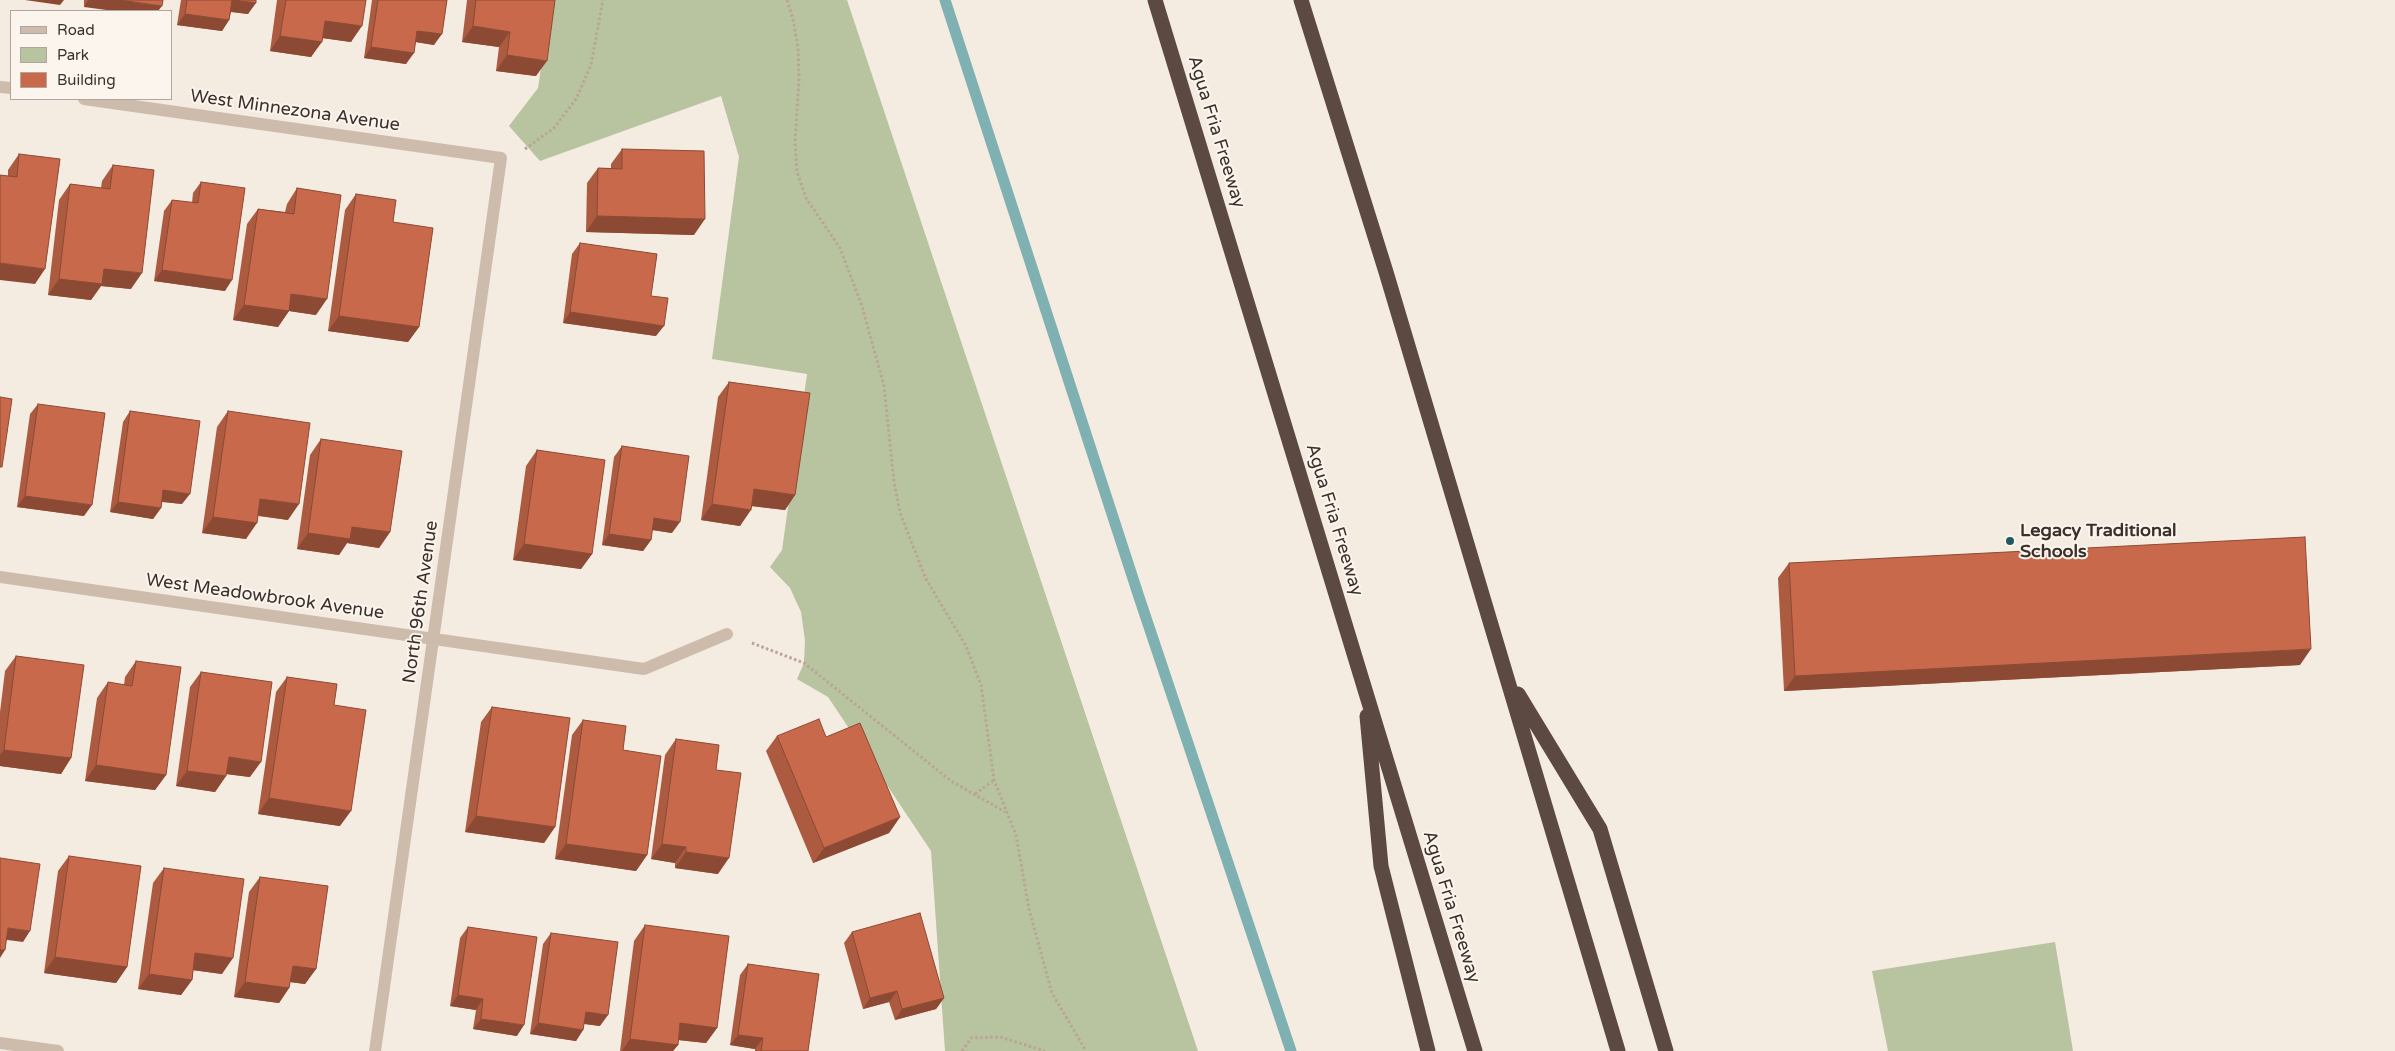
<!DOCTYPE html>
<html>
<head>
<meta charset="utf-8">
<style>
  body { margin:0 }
  #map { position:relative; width:2395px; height:1051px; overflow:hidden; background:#f4ebe1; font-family:"Varela Round",sans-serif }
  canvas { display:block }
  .legend { position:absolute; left:10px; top:10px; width:162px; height:90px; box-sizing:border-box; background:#fbf5ee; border:1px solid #aea6a0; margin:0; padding:6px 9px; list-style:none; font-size:15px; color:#3b302b }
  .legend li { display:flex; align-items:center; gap:10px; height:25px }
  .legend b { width:25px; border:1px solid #aea6a0 }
</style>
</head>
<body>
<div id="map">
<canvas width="2395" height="1051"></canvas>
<ul class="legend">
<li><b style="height:6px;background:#cdbbac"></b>Road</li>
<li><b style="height:14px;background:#b8c4a0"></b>Park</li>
<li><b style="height:14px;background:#c8694b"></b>Building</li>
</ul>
</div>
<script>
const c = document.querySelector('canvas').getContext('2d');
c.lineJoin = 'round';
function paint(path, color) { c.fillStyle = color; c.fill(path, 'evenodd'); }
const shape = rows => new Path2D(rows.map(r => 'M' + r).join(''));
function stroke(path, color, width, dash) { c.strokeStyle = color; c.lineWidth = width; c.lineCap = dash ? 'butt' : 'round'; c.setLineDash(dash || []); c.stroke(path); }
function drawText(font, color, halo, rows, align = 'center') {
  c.font = font + ' "Varela Round",sans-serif'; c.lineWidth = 4; c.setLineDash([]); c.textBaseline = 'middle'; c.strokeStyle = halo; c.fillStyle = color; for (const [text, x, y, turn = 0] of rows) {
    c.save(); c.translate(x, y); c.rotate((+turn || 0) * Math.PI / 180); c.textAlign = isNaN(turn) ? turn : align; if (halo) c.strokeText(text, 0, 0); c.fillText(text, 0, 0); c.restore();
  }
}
const green = shape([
  [551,0,847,0,1198,1051,945,1051,931,851,828,697,797,679,804,663,805,640,801,612,790,588,770,567,782,550,807,374,712,359,739,157,721,96,540,161,509,126,538,88],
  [2055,942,2073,1051,1888,1051,1872,971]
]);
const stream = shape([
  [945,0,1139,597,1291,1051]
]);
const path = shape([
  [787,0,793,19,798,48,799,79,795,143,797,172,806,198,840,248,862,306,884,386,894,482,900,513,926,579,966,646,981,685,994,780,1016,835,1029,909,1052,993,1086,1051],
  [525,149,554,128,576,99,591,65,603,0],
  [752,643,804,663,951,781,1005,812],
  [975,794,994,780],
  [962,1051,971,1038,1000,1037,1045,1051]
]);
const street = shape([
  [0,87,11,88],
  [84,99,501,158,375,1051],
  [0,577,644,669,727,634],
  [0,1043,58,1051]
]);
const highway = shape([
  [1155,0,1475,1051],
  [1301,0,1386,272,1618,1051],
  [1518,694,1600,829,1666,1051],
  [1367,716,1381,866,1428,1051]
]);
const wall = shape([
  [84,0,163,0,84,7],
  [181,0,256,0,248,14,231,12,229,20,222,31,177,25],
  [277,0,366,0,351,42,323,38,311,57,270,51],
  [372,0,447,0,434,45,415,42,406,64,364,58],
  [467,0,555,0,536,76,496,71,499,47,462,42],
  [622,149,694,235,586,232,587,183,598,168,611,168,611,164],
  [19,154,35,284,8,176,8,170],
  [113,165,131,289,101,286,91,300,48,295,59,200,70,184,101,188,102,181],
  [201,182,225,291,154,281,164,211,172,200,192,203,193,193],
  [297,188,316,315,289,311,278,327,233,320,247,224,258,209,285,212,287,204],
  [356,194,393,222,419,327,408,342,328,331,345,210],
  [580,243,651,296,656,336,563,323,572,254],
  [729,382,795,495,785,510,751,506,740,526,701,520,718,397],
  [38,404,84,516,17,507,30,414],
  [130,411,182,504,162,502,161,508,153,519,110,512,123,422],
  [228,411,288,520,258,516,246,539,202,533,217,427],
  [321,439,390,532,379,548,347,543,339,555,297,549,310,455],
  [622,446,672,533,652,530,651,540,643,551,602,545,614,457],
  [537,450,592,554,581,569,513,560,526,466],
  [1789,563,2300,665,1784,691,1778,578],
  [16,656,71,758,61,774,0,766,0,712,5,671],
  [136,661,166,775,155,790,85,781,97,698,108,682,124,685,125,677],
  [201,672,250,777,226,774,226,776,215,792,176,786,190,687],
  [287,677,334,705,340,826,258,814,276,692],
  [492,707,555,827,544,843,465,832,481,722],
  [583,720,623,750,647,855,636,871,555,859,572,735],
  [777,736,826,737,900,817,889,833,813,863,766,751],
  [676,739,716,770,718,874,675,868,675,863,651,859,665,755],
  [69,856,127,967,116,983,44,973,58,871],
  [164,868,222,974,193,970,192,980,181,995,138,989,153,883],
  [260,877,316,969,305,984,290,982,289,988,279,1003,234,997,249,892],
  [645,925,717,1028,706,1043,678,1040,678,1045,673,1051,620,1051,634,941],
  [468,927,517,1036,473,1029,476,1010,450,1006,460,938],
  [852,932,944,998,936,1009,895,1020,889,1002,863,1009,844,943],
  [551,933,600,1026,584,1024,583,1030,576,1041,530,1034,543,944],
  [748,964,808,1051,755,1051,755,1049,730,1045,740,975]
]);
const shadedWall = shape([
  [25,0,64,0,60,5],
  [88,0,119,0,162,6,158,11,114,11,84,7],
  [232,0,256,3,248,14,225,11],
  [185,14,229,20,222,31,177,25],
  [325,21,362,26,351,42,314,37],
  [473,26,510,32,499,47,462,42],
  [417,31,442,34,434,45,410,41],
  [280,36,322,42,311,57,270,51],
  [371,47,414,53,406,64,364,58],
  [507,55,547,61,536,76,496,71],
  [597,216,705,219,694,235,586,232],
  [0,263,45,269,35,284,0,280],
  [104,269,142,273,131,289,101,286,91,300,48,295,59,279],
  [162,270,232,280,225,291,154,281],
  [291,294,327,299,316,315,289,311,278,327,233,320,244,305],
  [570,312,664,326,656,336,563,323],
  [339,316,419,327,408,342,328,331],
  [754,489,795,495,785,510,743,505],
  [163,490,190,494,182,504,156,501],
  [25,496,92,505,84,516,17,507],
  [260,499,299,504,288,520,249,514],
  [118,502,161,508,153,519,110,512],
  [712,504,751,510,740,526,701,520],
  [213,517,257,523,246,539,202,533],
  [654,518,680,522,672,533,646,529],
  [352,527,390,532,379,548,347,543,339,555,297,549,308,533],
  [609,534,651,540,643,551,602,545],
  [524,544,592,554,581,569,513,560],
  [2311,649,2300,665,1784,691,1795,676],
  [4,750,71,758,61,774,0,766,0,755],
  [229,757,261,762,250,777,218,773],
  [96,765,166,775,155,790,85,781],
  [187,771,226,776,215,792,176,786],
  [269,798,351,811,340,826,258,814],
  [476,816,555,827,544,843,465,832],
  [900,817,889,833,813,863,824,848],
  [566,844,647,855,636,871,555,859],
  [662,844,686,847,675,863,651,859],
  [686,852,729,858,718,874,675,868],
  [8,928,30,931,23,942,0,939],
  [0,950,5,950,0,958],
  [195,953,233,958,222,974,184,969],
  [55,957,127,967,116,983,44,973],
  [293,966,316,969,305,984,282,981],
  [149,974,192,980,181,995,138,989],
  [245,982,289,988,279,1003,234,997],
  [897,991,889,1002,863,1009,870,998],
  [458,995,483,999,476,1010,450,1006],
  [944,998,936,1009,895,1020,902,1009],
  [586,1012,608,1015,600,1026,578,1023],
  [481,1019,524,1025,517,1036,473,1029],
  [538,1023,583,1030,576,1041,530,1034],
  [680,1023,717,1028,706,1043,669,1039],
  [738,1035,763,1038,755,1049,730,1045],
  [630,1039,678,1045,673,1051,622,1051]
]);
const building = shape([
  [119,0,163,0,162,6,119,0],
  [187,0,256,0,256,3,232,0,229,20,185,14,187,0],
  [286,0,366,0,362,26,325,21,322,42,280,36,286,0],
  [378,0,447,0,442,34,417,31,414,53,371,47,378,0],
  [476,0,555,0,547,61,507,55,510,32,473,26,476,0],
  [622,149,704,151,705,219,597,216,598,168,622,169,622,149],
  [19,154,60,159,45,269,0,263,0,175,17,177,19,154],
  [113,165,154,170,142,273,104,269,102,284,59,279,70,184,110,189,113,165],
  [201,182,245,188,232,280,162,270,172,200,198,203,201,182],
  [297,188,341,195,327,299,291,294,289,311,244,305,258,209,294,214,297,188],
  [356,194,396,200,393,222,433,228,419,327,339,316,356,194],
  [580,243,657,254,651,296,668,298,664,326,570,312,580,243],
  [729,382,810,393,795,495,754,489,751,510,712,504,729,382],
  [0,397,12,399,2,467,0,467,0,397],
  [38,404,105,413,92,505,25,496,38,404],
  [130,411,200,421,190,494,163,490,161,508,118,502,130,411],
  [228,411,310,423,299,504,260,499,257,523,213,517,228,411],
  [321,439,402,451,390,532,352,527,350,539,308,533,321,439],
  [622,446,689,456,680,522,654,518,651,540,609,534,622,446],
  [537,450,605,460,592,554,524,544,537,450],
  [2305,537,2311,649,1795,676,1789,563,2305,537],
  [16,656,84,665,71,758,4,750,16,656],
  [136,661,181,667,166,775,96,765,108,682,132,686,136,661],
  [201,672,272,682,261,762,229,757,226,776,187,771,201,672],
  [287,677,337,684,334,705,366,710,351,811,269,798,287,677],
  [492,707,570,718,555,827,476,816,492,707],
  [819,719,826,737,860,723,900,817,824,848,777,736,819,719],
  [583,720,626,726,623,750,661,756,647,855,566,844,583,720],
  [676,739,719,745,716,770,741,773,729,858,686,852,686,847,662,844,676,739],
  [69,856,141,866,127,967,55,957,69,856],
  [0,858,40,864,30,931,8,928,5,950,0,950,0,858],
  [164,868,244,879,233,958,195,953,192,980,149,974,164,868],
  [260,877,328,886,316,969,293,966,289,988,245,982,260,877],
  [920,913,944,998,902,1009,897,991,870,998,852,932,920,913],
  [645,925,729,936,717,1028,680,1023,678,1045,630,1039,645,925],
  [468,927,537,937,524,1025,481,1019,483,999,458,995,468,927],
  [551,933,618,942,608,1015,586,1012,583,1030,538,1023,551,933],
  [748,964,819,974,808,1051,761,1051,763,1038,738,1035,748,964]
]);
const markers = [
  [2010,541,5,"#1f5a5e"]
];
const streetNames = [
  ["West Minnezona Avenue",295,111,8],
  ["Agua Fria Freeway",1216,132,73],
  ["Agua Fria Freeway",1334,520,73],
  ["West Meadowbrook Avenue",265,597,8],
  ["North 96th Avenue",421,602,-82],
  ["Agua Fria Freeway",1451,907,73]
];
const poiNames = [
  ["Legacy Traditional",2020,531],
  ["Schools",2020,552]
];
paint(green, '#b8c4a0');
stroke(stream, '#7fb0b2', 11);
stroke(path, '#b9a596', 3, [2.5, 2.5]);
stroke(street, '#cdbbac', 12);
stroke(highway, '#5c4a42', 15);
paint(wall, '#ac5a40');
paint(shadedWall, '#8c4a34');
paint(building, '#c8694b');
stroke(building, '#8c4a34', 1);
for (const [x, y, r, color] of markers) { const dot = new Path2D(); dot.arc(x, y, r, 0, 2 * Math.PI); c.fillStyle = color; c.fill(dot); stroke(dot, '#fbf5ee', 2); }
drawText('18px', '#3b302b', '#fbf5ee', streetNames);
drawText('bold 18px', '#3b302b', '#fbf5ee', poiNames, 'left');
</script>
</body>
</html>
